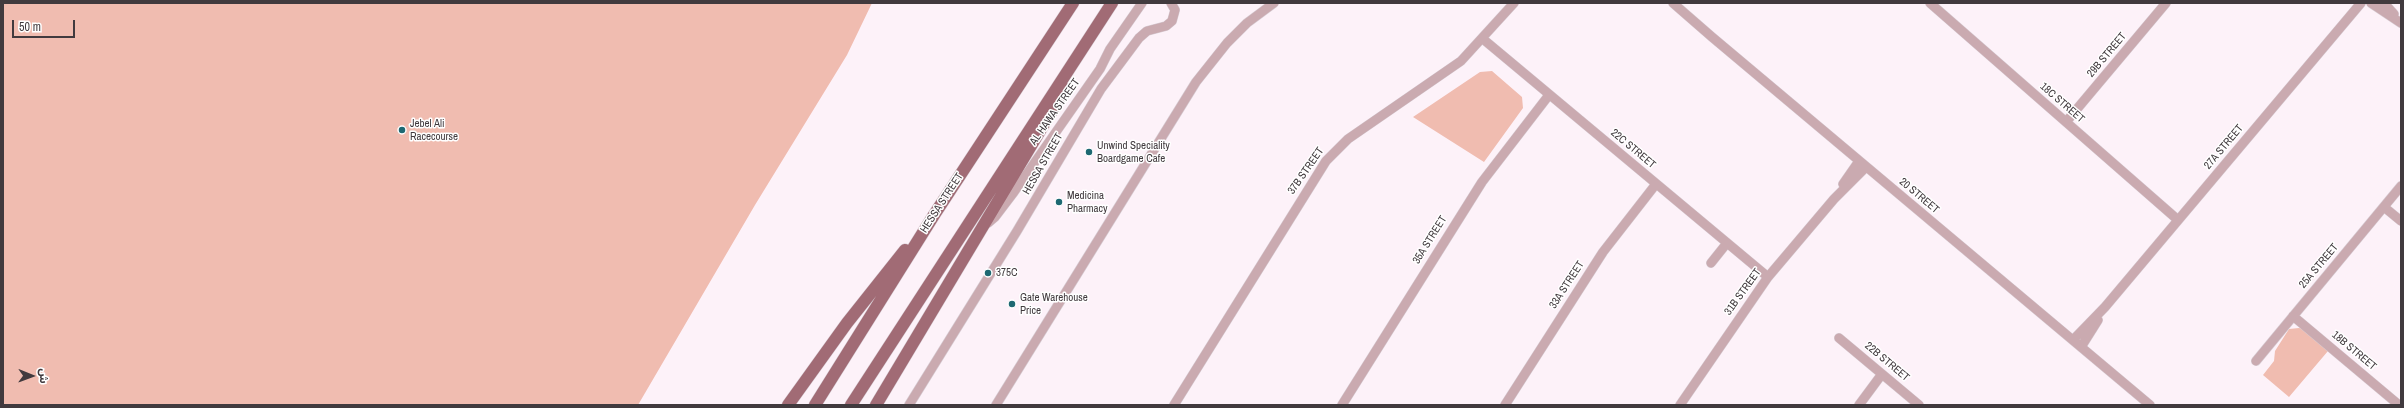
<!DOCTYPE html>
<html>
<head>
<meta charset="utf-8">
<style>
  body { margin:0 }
  #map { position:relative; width:2404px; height:408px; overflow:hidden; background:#fdf2f9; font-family:"Archivo Narrow","Noto Sans Arabic",sans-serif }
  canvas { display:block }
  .frame { position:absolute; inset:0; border:4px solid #413a3e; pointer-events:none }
  .north { position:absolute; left:12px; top:356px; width:40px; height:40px; -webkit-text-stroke:3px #fff; paint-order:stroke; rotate:91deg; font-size:11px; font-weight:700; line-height:16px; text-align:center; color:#413a3e }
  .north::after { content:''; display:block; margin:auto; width:14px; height:18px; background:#413a3e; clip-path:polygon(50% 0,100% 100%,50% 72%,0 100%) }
  .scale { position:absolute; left:12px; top:20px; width:63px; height:18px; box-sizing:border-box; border:2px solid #413a3e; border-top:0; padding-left:5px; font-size:12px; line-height:14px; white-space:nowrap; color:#413a3e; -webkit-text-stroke:3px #fff; paint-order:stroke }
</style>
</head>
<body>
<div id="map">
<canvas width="2404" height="408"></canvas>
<div class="frame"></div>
<div class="north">ش</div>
<div class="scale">50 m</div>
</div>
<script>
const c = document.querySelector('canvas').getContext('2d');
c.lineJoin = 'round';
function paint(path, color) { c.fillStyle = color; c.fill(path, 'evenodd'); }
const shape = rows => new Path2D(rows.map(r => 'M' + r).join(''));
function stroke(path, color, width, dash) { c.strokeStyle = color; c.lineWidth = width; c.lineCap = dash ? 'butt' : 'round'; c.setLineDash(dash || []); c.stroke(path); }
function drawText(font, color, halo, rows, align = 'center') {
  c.font = font + ' "Archivo Narrow",sans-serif'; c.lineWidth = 3; c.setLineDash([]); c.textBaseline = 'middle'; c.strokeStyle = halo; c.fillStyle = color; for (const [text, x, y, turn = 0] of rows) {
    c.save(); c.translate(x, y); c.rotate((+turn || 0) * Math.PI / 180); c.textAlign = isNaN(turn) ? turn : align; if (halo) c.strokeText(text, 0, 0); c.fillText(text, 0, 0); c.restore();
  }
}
const green = shape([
  [3,3,872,3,847,55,755,205,638,405,3,405],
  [1492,71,1522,97,1523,108,1484,162,1413,117,1480,72],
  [2299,328,2304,329,2328,351,2289,397,2263,375,2274,361,2275,351,2289,329]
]);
const street = shape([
  [1673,3,1712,37,2150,405],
  [1930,3,2178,220],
  [2371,3,2401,23],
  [2384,3,2394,14],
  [1483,39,1768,277],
  [2066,122,2166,3],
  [1843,184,1859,161],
  [2384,207,2401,221],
  [988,223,995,217,1014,192,1100,69,1110,49,1142,3],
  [1711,263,1727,243],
  [2293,316,2399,405],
  [1839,338,1919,405],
  [2073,340,2105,307,2361,3],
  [2081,347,2098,320],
  [2256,361,2401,186],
  [909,405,1017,231,1101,89,1139,38,1147,31,1166,26,1172,21,1175,10,1171,3],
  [996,405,1196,82,1227,43,1247,23,1274,3],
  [1174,405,1326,161,1348,139,1461,61,1514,3],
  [1342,405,1482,182,1549,95],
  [1505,405,1603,252,1656,184],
  [1680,405,1768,277,1834,199,1866,167],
  [1859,405,1882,374]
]);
const primary = shape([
  [788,405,847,323,905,250],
  [815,405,934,215,1073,3],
  [851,405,1112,3],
  [876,405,1065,89]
]);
const markers = [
  [402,130,4,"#1d6872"],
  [1089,152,4,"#1d6872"],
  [1059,202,4,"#1d6872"],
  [988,273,4,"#1d6872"],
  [1012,304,4,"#1d6872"]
];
const streetNames = [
  ["29B STREET",2107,55,-50],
  ["18C STREET",2062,103,41],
  ["AL HAWA STREET",1055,112,-55],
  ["27A STREET",2224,147,-50],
  ["22C STREET",1633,149,40],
  ["HESSA STREET",1043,164,-60],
  ["37B STREET",1306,171,-55],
  ["20 STREET",1919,196,40],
  ["HESSA STREET",942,203,-57],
  ["35A STREET",1430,240,-58],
  ["25A STREET",2319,266,-50],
  ["33A STREET",1567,285,-57],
  ["31B STREET",1743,292,-54],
  ["18B STREET",2354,351,40],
  ["22B STREET",1887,362,40]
];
const poiNames = [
  ["Jebel Ali",410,124],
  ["Racecourse",410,137],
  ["Unwind Speciality",1097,146],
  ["Boardgame Cafe",1097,159],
  ["Medicina",1067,196],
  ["Pharmacy",1067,209],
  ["375C",996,273],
  ["Gate Warehouse",1020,298],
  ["Price",1020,311]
];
paint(green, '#f0bcb0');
stroke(street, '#d7cdd4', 10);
stroke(primary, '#d7cdd4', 13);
stroke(street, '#caaab0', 9);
stroke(primary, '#a16b75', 12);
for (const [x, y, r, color] of markers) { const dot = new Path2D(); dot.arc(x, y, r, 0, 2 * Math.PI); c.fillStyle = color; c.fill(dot); stroke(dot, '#fff', 1.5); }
drawText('11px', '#413a3e', '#fff', streetNames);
drawText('11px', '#413a3e', '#fff', poiNames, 'left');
</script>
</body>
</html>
